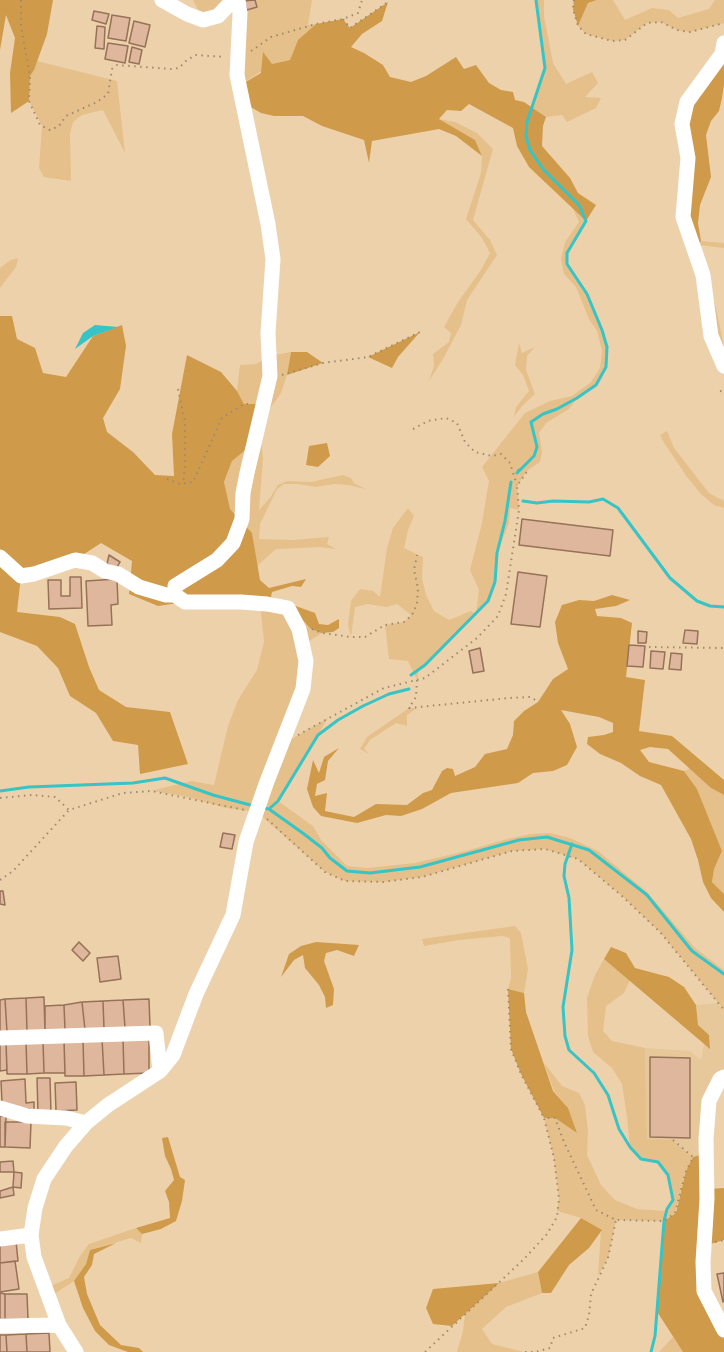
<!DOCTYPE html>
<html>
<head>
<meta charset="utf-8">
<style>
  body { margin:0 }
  canvas { display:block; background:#edd1ab }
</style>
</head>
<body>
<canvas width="724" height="1352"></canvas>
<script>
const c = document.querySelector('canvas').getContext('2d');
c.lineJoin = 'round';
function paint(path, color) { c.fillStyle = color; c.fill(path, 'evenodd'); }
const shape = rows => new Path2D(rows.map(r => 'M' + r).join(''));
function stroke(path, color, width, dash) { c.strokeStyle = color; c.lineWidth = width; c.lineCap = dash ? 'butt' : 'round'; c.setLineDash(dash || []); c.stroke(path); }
const built = shape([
  [717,1003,724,1010,724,1077,720,1079,707,1153,693,1157,673,1140,647,1140,645,1048,690,1051,701,1060,704,1044,710,1048,709,1036,698,1025,696,1005]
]);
const green = shape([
  [193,0,233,0,203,20],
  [238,0,312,0,308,25,316,24,298,40,290,60,272,64,239,86],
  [536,0,544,0,544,16,553,63,566,84,592,72,598,83,585,97,601,98,596,108,567,122,562,115,546,117,533,108,545,68],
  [597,0,613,0,625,20,652,8,669,10,678,18,709,9,715,0,724,0,724,23,690,32,677,30,661,22,647,23,625,40,612,41,586,34,578,26,588,3],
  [37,61,117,81,125,153,103,110,82,115,73,122,70,134,71,181,44,177,39,168,42,126,29,101,30,76],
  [439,119,455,122,477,133,493,149,473,220,490,240,497,255,467,300,461,325,443,359,429,381,434,366,433,354,449,342,451,333,444,327,458,302,481,270,490,253,482,238,466,219,481,173,482,156,475,140],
  [572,206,586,221,567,253,567,264,587,294,602,330,607,347,606,367,596,385,577,398,569,409,546,423,539,433,542,452,540,462,528,470,517,486,519,510,510,508,509,523,497,553,495,582,488,601,476,615,438,652,419,669,417,680,408,661,389,659,385,625,404,622,411,615,397,604,387,607,368,604,355,607,351,637,348,625,351,601,360,589,373,591,380,597,387,548,393,528,408,508,414,516,408,530,404,548,423,557,422,578,426,595,434,611,449,620,471,611,476,614,479,590,470,570,482,523,489,481,482,467,525,413,550,401,572,396,591,382,600,368,602,350,597,331,589,319,576,287,564,274,561,259,565,242,579,222],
  [701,241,724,243,724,248,699,245,716,308,724,347,724,366,698,245],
  [18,258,16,267,0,288,0,268,11,260],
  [519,343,522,353,535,347,527,356,526,370,535,394,522,406,514,417,516,407,529,391,523,375,515,365],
  [291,352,287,375,281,393,259,424,263,458,259,510,270,498,278,485,287,481,311,482,343,475,351,478,354,483,365,489,348,485,334,484,316,487,298,484,284,484,277,489,260,524,259,539,293,540,329,537,327,544,336,549,320,547,276,549,257,566,252,533,230,510,224,483,232,461,254,443,264,404,244,404,237,391,240,365,256,364,269,356],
  [667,431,674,448,709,493,724,501,724,508,714,505,701,494,687,477,663,441,660,435],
  [260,603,301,618,311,628,322,633,303,645,306,661,281,745,328,718,278,801,313,826,321,840,347,866,367,868,415,863,466,851,507,839,531,834,550,833,570,838,598,851,647,892,695,948,724,970,724,1010,660,932,622,896,578,859,545,849,512,851,422,877,383,882,345,881,325,872,257,812,226,808,184,796,151,791,191,781,214,785,228,726,238,700,257,670,264,642],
  [409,708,417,708,407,715,407,726,396,723,370,740,364,749,369,754,360,749,367,737],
  [691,768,711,788,724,795,724,894,712,882,714,869,722,851,697,789,684,771],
  [515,926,521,933,528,969,524,993,508,989,511,978,510,938,502,936,459,940,424,946,422,939],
  [604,959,630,980,624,993,606,1006,603,1031,612,1041,645,1048,647,1139,673,1140,693,1157,686,1171,675,1213,664,1221,616,1220,608,1258,598,1276,601,1230,581,1218,557,1211,559,1199,554,1158,544,1118,555,1118,576,1132,568,1108,554,1091,544,1063,562,1086,579,1093,585,1105,588,1131,587,1155,601,1185,615,1200,637,1209,666,1211,673,1200,668,1175,658,1162,641,1159,630,1147,627,1117,622,1084,612,1068,593,1052,588,1036,587,998,595,975],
  [136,1228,142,1234,141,1243,131,1238,90,1250,86,1264,74,1281,48,1298,44,1289,69,1278,80,1256,89,1244],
  [538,1272,542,1293,506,1307,482,1329,492,1344,524,1352,536,1352,457,1352,463,1331,465,1314,499,1283],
  [673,1337,683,1352,659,1352]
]);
const forest = shape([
  [0,0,53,0,47,34,34,70,30,76,29,101,11,113,10,73,15,38,6,15,0,50],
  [574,0,597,0,588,3,578,26,573,9],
  [388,2,382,21,362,34,351,47,364,53,383,65,390,77,411,82,426,76,456,57,464,69,476,65,489,83,501,90,513,92,515,100,524,102,546,117,543,126,542,146,570,178,578,193,596,205,586,221,529,167,517,146,513,128,469,104,461,111,447,110,439,119,475,140,482,156,456,136,439,129,372,141,369,163,364,140,322,126,303,116,274,116,261,113,242,102,239,86,261,73,263,52,272,64,290,60,298,40,316,24,343,19,350,28],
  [724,43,724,84,722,98,719,111,711,121,706,135,711,177,700,205,698,223,701,241,698,245,690,241,687,102],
  [0,316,12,316,17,339,35,348,43,373,66,377,93,336,122,325,126,346,120,389,103,418,107,432,133,452,155,475,174,476,172,434,187,355,221,372,237,391,244,404,264,404,254,443,232,461,224,482,230,509,252,533,260,580,269,588,306,579,301,587,292,586,272,592,271,597,315,613,319,624,328,625,339,619,339,628,333,632,322,633,311,629,301,618,288,608,185,602,158,606,129,594,132,561,101,543,75,560,21,576,17,612,60,617,75,624,89,667,99,690,126,707,170,712,188,764,140,774,138,745,113,741,96,713,70,696,58,668,37,646,0,632],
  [420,332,398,357,392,368,368,357],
  [291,352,307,352,323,363,287,375],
  [327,443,330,456,318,467,306,465,309,446],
  [612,595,630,600,616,606,595,609,597,616,621,618,632,623,626,677,645,680,639,731,672,736,724,780,724,795,711,788,668,749,650,747,640,750,649,762,684,771,697,789,722,851,714,869,712,882,724,894,724,912,711,898,703,882,698,860,691,839,661,785,640,776,621,763,600,754,587,744,588,737,604,735,613,732,613,723,599,717,561,710,570,724,577,747,567,765,553,771,533,773,518,783,451,793,422,809,401,816,386,815,357,823,321,816,313,807,307,789,313,760,319,773,324,757,339,748,328,761,325,780,317,784,315,796,327,793,325,811,354,817,376,804,407,805,423,793,432,790,442,771,447,768,453,769,455,776,475,767,485,754,507,749,513,735,514,721,524,711,538,702,553,679,568,669,558,643,555,622,562,605,579,600,594,601],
  [316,942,359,945,354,956,337,950,326,953,324,961,334,989,333,1005,326,1008,325,997,319,985,305,968,303,955,294,960,281,977,289,954,301,946],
  [611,947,626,953,635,968,669,977,684,987,696,1005,698,1025,709,1035,710,1049,604,959],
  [508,989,524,993,526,1012,553,1091,568,1108,577,1133,555,1118,544,1118,521,1074,511,1049],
  [168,1137,180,1177,185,1180,182,1201,176,1221,161,1229,142,1234,136,1228,170,1218,169,1202,165,1191,174,1180,171,1169,165,1156,162,1138],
  [707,1153,707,1189,724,1188,724,1240,704,1246,703,1262,724,1330,724,1352,683,1352,656,1310,664,1221,676,1213,686,1171,693,1157],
  [581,1218,602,1230,589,1248,569,1265,551,1293,542,1293,538,1272],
  [116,1243,94,1254,92,1265,84,1277,87,1294,100,1325,121,1345,139,1348,143,1352,128,1352,109,1345,95,1331,83,1308,74,1281,86,1264,90,1250],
  [499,1283,452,1326,433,1324,426,1308,433,1289]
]);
const water = shape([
  [95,325,118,327,93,336,75,349,83,333]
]);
const stream = shape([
  [519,470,517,473,534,456,537,447,531,422,543,414,557,409,577,398,596,385,606,367,607,347,602,330,587,294,567,264,567,253,586,221,579,205,543,169,530,150,526,136,527,122,545,68,536,0],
  [523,501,537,503,553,501,589,502,603,499,618,508,670,578,697,601,710,606,724,607],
  [411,675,425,665,488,601,495,582,497,553,505,521,511,482],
  [0,791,29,787,133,783,165,778,213,795,254,806],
  [263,808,269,809,304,834,322,848,330,858,347,871,370,873,420,867,519,840,547,837,589,850,647,895,692,951,724,974],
  [269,809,278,801,318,735,338,720,363,706,389,694,409,689],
  [572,844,565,864,564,876,569,898,572,950,563,1007,565,1036,569,1050,594,1073,608,1095,619,1129,630,1147,641,1159,658,1162,668,1175,673,1200,667,1209,664,1221,655,1336,651,1352]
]);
const building = shape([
  [255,0,257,7,247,10,244,1,255,0],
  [94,11,109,14,106,24,92,20,94,11],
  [112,15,130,18,126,41,108,38,112,15],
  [134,21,150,25,145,47,129,43,134,21],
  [97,26,105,27,104,49,95,48,97,26],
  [108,43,128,46,125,63,105,59,108,43],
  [132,47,142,50,139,64,129,62,132,47],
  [522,519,613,530,610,556,519,545,522,519],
  [109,555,120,562,116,569,107,564,109,555],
  [518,572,547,576,540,627,511,624,518,572],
  [70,577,81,577,82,608,49,609,48,580,61,580,61,596,70,596,70,577],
  [117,579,118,604,111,605,112,625,88,626,86,581,117,579],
  [685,630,698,631,697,644,683,643,685,630],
  [638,631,647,632,646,643,638,643,638,631],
  [629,645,645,646,643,667,627,666,629,645],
  [480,648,484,671,473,673,469,651,480,648],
  [651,651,665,652,663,669,650,668,651,651],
  [671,653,682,654,681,670,669,669,671,653],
  [223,833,235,835,232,849,220,847,223,833],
  [0,891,3,891,5,905,0,904,0,891],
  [79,942,90,953,83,961,72,950,79,942],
  [118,956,121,979,100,982,97,958,118,956],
  [44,997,45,1031,27,1031,26,998,44,997],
  [26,998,27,1031,7,1032,5,999,26,998],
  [5,999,7,1032,0,1032,0,1000,5,999],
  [149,999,150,1027,125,1028,123,1000,149,999],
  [123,1000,125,1028,104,1029,103,1001,123,1000],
  [103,1001,104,1029,85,1030,82,1002,103,1001],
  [82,1002,85,1030,65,1030,64,1005,82,1002],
  [64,1005,65,1030,45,1031,45,1006,64,1005],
  [149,1038,149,1073,124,1074,123,1039,149,1038],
  [102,1039,123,1039,124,1074,104,1075,102,1039],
  [102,1039,104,1075,84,1076,83,1040,102,1039],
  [64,1040,83,1040,84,1076,65,1076,64,1040],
  [64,1040,65,1073,44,1073,43,1041,64,1040],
  [26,1041,43,1041,44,1073,27,1074,26,1041],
  [26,1041,27,1074,7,1074,6,1042,26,1041],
  [0,1042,6,1042,7,1070,0,1071,0,1042],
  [650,1057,690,1058,690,1138,650,1137,650,1057],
  [37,1078,50,1078,51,1114,38,1114,37,1078],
  [25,1079,26,1103,34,1102,34,1110,9,1107,2,1103,1,1081,25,1079],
  [76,1082,77,1110,56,1111,55,1083,76,1082],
  [0,1116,6,1116,5,1147,0,1147,0,1116],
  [5,1122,31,1122,30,1148,5,1147,5,1122],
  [13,1161,14,1172,0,1172,0,1162,13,1161],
  [14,1172,22,1173,21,1188,13,1187,14,1172],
  [13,1187,14,1195,0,1198,0,1191,13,1187],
  [16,1241,18,1261,0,1263,0,1243,16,1241],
  [15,1261,19,1289,0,1292,0,1263,15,1261],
  [724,1273,724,1301,723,1302,717,1274,724,1273],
  [0,1293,5,1294,5,1319,0,1319,0,1293],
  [5,1294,27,1294,28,1319,5,1319,5,1294],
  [49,1333,50,1352,27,1352,26,1334,49,1333],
  [26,1334,27,1352,7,1352,6,1335,26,1334],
  [0,1335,6,1335,7,1352,0,1352,0,1335]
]);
const path = shape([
  [21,0,21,26,30,76,29,101,40,125,50,130,59,126,66,116,97,102,108,94,112,69,117,65,171,69,179,68,187,60,196,55,225,57],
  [574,0,573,9,578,26,586,34,612,41,625,40,647,23,661,22,677,30,690,32,724,23],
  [343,19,350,28,388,2],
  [251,51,271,37,316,24,343,19,358,13,362,0],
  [282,375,323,363,368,357,420,332],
  [178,389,185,421,185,467,183,483],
  [720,391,724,392],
  [413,429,428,421,446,418,457,423,465,442,475,452,492,456,501,454,510,463,517,485],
  [167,479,180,484,193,482,222,418,244,404,250,404],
  [312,629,322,633,351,637,365,637,385,625,404,622,412,615,417,604,418,588,414,570,417,555],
  [649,647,724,648],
  [417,680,416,697,409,708,509,698,531,697,538,702],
  [298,735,384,688,425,678,477,638,498,616,506,594,519,510,517,486,528,470],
  [0,798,32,795,55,797,69,810,123,793,151,791,245,810],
  [267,819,325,872,345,881,383,882,422,877,512,851,545,849,578,859,622,896,660,932,724,1010],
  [0,880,13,871,69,810],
  [508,989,511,1049,521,1074,544,1118],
  [673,1140,693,1157],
  [715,1242,724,1240],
  [425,1352,524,1259,547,1234,557,1217,559,1199,554,1158,544,1118,555,1118,564,1142,596,1210,616,1220,664,1221,675,1213,686,1171,693,1158],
  [525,1352,535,1352,550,1348,553,1338,585,1328,589,1315,591,1294,608,1258,616,1220]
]);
const minor = shape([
  [162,0,187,14,203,20,218,16,233,0],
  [724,43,722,54,687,102,682,124,688,158,683,217,703,275,711,336,724,366],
  [0,557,21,576,34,574,75,560,92,563,105,571,118,574,139,587,166,595,175,595],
  [0,1038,156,1033,160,1071],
  [724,1077,720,1079,709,1101,706,1139,707,1199,703,1262,704,1291,724,1330],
  [0,1108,27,1116,66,1118,86,1123],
  [0,1239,31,1235],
  [0,1326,59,1325],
  [76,1352,59,1325,34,1257,31,1235,35,1208,44,1179,66,1146,86,1123,108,1105,160,1071,173,1055,196,994,233,915,246,842,266,784,303,689,306,661,299,629,288,608,267,604,241,602,185,602,175,595,175,586,217,560,233,543,242,519,243,493,247,473,270,376,268,333,273,259,268,224,237,75,240,13,238,0]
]);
paint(built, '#e7c89a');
paint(green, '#e5c08a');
paint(forest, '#cf9b4a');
paint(water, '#36c4c6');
stroke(stream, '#36c4c6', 3);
paint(building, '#dfb79c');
stroke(building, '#967258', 1.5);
stroke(path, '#9e8a6e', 2, [1.5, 4.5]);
stroke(minor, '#fff', 15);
</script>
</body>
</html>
